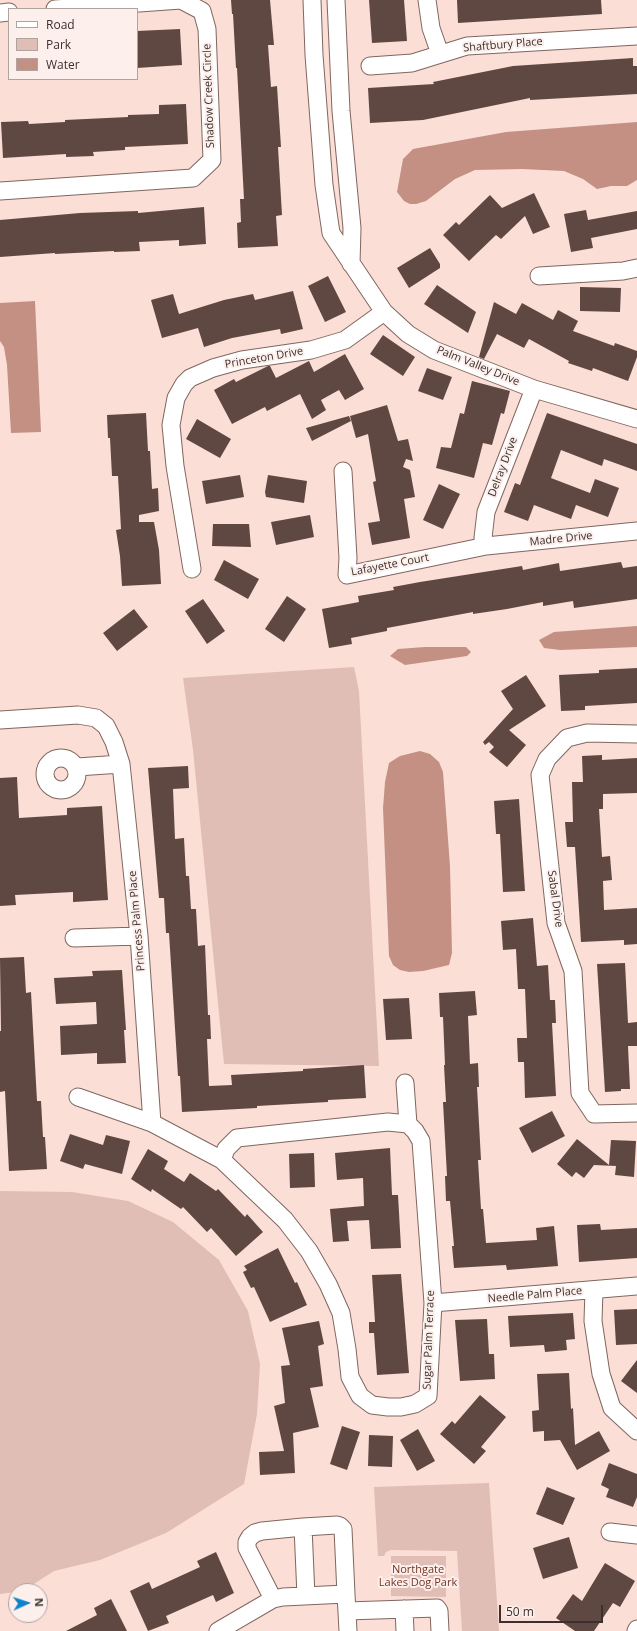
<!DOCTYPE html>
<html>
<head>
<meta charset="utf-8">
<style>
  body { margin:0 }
  #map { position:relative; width:637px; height:1631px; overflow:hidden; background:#fbded6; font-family:"Open Sans",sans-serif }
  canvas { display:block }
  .legend { position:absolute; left:8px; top:8px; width:130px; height:72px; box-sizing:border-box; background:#fcefec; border:1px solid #afa3a0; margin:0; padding:5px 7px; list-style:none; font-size:12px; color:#3b302d }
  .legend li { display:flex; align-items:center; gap:8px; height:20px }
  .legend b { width:20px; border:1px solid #afa3a0 }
  .north { position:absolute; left:8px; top:1583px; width:40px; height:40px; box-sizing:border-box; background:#fcefec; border:1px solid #afa3a0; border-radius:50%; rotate:87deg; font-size:11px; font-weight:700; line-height:16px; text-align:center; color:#3b302d }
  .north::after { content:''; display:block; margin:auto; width:14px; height:18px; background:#0e83cb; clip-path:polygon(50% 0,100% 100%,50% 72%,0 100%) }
  .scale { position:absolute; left:499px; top:1605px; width:104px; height:18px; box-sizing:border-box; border:2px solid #3b302d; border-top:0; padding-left:5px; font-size:12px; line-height:14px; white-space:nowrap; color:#3b302d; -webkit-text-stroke:3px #fcefec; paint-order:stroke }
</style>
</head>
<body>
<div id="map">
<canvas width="637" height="1631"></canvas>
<ul class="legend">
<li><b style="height:5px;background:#fff"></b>Road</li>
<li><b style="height:11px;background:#e1beb5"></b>Park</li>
<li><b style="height:11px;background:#c39083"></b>Water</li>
</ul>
<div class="north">N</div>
<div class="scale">50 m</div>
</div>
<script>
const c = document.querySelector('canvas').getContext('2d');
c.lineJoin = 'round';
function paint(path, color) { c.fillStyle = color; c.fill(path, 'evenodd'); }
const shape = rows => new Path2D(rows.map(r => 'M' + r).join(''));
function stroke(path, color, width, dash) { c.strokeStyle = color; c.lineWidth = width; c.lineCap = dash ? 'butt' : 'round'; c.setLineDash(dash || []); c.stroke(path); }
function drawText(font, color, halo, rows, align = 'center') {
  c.font = font + ' "Open Sans",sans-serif'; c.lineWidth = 4; c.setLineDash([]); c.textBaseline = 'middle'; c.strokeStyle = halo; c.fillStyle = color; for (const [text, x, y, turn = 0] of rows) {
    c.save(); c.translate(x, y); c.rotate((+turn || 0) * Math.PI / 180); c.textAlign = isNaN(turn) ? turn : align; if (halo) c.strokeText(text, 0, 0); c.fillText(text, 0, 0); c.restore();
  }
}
const green = shape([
  [354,667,359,691,379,1066,224,1064,193,750,183,678],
  [0,1191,72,1192,128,1201,173,1222,219,1260,248,1311,260,1364,257,1414,244,1484,166,1533,100,1560,54,1571,23,1591,0,1594],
  [489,1483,499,1631,462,1631,457,1551,391,1550,386,1552,384,1556,378,1556,374,1487],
  [391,1556,446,1556,446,1597,391,1596]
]);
const water = shape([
  [637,122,637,180,627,186,611,186,597,189,583,179,564,171,522,169,475,170,455,179,426,201,416,204,410,204,404,201,397,192,403,159,413,149,506,132],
  [35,301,41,432,11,433,7,365,4,347,0,341,0,303],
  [637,626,637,647,560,650,544,648,539,640,554,632],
  [425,647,466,647,471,652,467,656,405,665,390,656,398,649],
  [420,751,430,754,439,762,443,772,450,866,452,953,449,965,423,971,409,972,400,970,393,965,389,956,383,808,385,782,389,763,400,756]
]);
const building = shape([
  [231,0,270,0,274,45,268,45,271,87,277,86,281,147,278,147,282,215,276,216,278,246,238,248,237,223,241,222,240,199,244,199,237,68,236,68,233,14,232,14],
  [369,0,404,0,407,41,372,43],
  [457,0,601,0,602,14,458,23],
  [180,29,182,65,137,68,137,31],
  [633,58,633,66,637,66,637,94,530,100,530,98,423,120,370,123,368,88,434,84,433,82,513,66],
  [186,104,188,144,125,147,125,150,93,152,94,156,66,157,66,154,3,158,1,122,28,121,29,124,65,122,65,120,128,117,128,115,159,114,159,105],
  [534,193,550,227,533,234,525,216,501,239,496,235,469,261,443,235,456,222,459,225,490,195,502,208],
  [204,207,206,244,179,246,179,240,139,242,140,251,114,252,114,251,55,254,55,253,0,257,0,220,80,213,138,211,138,213],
  [586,210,588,220,637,211,637,229,591,238,593,248,571,252,564,214],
  [430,248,440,264,440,268,409,288,397,268],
  [328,276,346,312,325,322,308,286],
  [437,285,476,312,468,333,424,304],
  [580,287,621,288,620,312,580,311],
  [293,291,303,329,281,334,280,329,232,338,204,347,198,328,162,338,151,300,173,294,179,314,224,300,253,294,255,300],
  [494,302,516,314,522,303,553,320,558,310,578,321,573,331,614,346,615,343,637,351,637,357,628,381,593,368,592,371,568,363,569,361,529,339,524,348,497,334,484,359,479,357],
  [383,335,415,357,403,376,370,354],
  [345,354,364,389,345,400,339,390,321,400,326,410,312,419,300,394,267,411,265,407,232,424,214,390,234,379,236,382,268,366,270,366,276,378,309,361,314,372],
  [427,368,452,377,443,400,418,391],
  [472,381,510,391,504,414,501,413,492,445,483,443,474,478,436,468,441,447,451,448,460,413,464,414],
  [387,405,398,441,408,439,413,461,406,459,403,467,410,470,415,497,404,499,410,538,372,545,368,523,380,521,373,482,376,481,368,434,356,438,350,416],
  [146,413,148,451,150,451,152,489,158,488,159,511,139,515,139,522,154,522,159,550,161,584,122,586,120,556,116,530,121,529,118,476,112,476,110,438,108,438,107,415],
  [547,413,637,444,637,471,604,459,602,466,561,450,551,478,590,493,595,479,619,488,608,517,576,505,571,519,534,505,528,521,504,512,515,483,520,485],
  [349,416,351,421,312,441,306,428],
  [197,419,231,439,220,458,186,439],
  [240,475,244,497,206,504,202,481],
  [268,475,307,481,304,503,266,497,265,492],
  [439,484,460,494,443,529,423,520],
  [310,515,314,537,276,545,271,522],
  [213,524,249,524,251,547,212,546],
  [224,560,259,579,248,599,214,580],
  [621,562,623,568,637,566,637,599,574,608,573,601,543,606,543,602,507,609,473,614,473,612,387,628,387,631,351,638,352,644,329,648,322,609,359,602,358,596,394,590,393,587,420,582,522,566,523,570,559,563,560,571],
  [287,596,306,609,284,642,265,629],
  [203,599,225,631,207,644,185,611],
  [134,609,148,627,117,651,103,633],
  [637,668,637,703,585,706,585,710,561,711,559,675,599,673,599,670],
  [526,675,546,706,509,730,526,745,507,767,489,752,494,747,489,742,485,745,483,742,513,709,501,691],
  [602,755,602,760,637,758,637,793,603,794,603,809,599,809,602,857,610,856,612,880,603,881,604,910,637,908,637,944,624,945,624,940,581,942,575,847,567,847,565,822,573,822,572,782,583,782,582,756],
  [188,766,189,788,173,789,175,839,184,838,186,876,189,876,191,909,196,909,198,946,205,945,208,1015,210,1015,211,1039,207,1039,209,1086,232,1085,231,1075,303,1071,303,1069,364,1065,366,1098,328,1100,328,1102,257,1106,257,1108,182,1112,180,1076,178,1076,169,933,166,933,164,898,159,898,148,768],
  [17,777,19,818,67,815,67,808,102,806,108,900,73,902,73,892,15,895,16,905,0,906,0,778],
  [519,799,525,891,503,892,500,834,496,834,494,801],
  [533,918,537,966,548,965,550,1000,555,1000,556,1023,552,1023,556,1096,525,1098,524,1062,518,1062,517,1038,527,1038,525,989,518,989,516,949,503,950,501,921],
  [24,957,26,993,31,992,37,1101,41,1101,43,1137,45,1137,47,1169,9,1171,5,1091,0,1092,0,1031,1,1031,0,958],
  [625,963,628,1023,637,1022,637,1046,628,1046,630,1089,621,1089,621,1091,605,1092,597,964],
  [122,970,126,1030,124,1030,126,1063,97,1064,97,1053,61,1055,60,1026,97,1024,96,1002,56,1004,54,978,93,976,92,971],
  [475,991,477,1015,468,1016,470,1064,478,1063,479,1087,477,1087,481,1160,478,1160,481,1209,483,1209,486,1243,537,1240,536,1228,554,1226,558,1266,507,1270,506,1265,454,1268,452,1246,454,1246,450,1201,446,1201,445,1176,447,1176,443,1102,446,1102,444,1065,445,1065,443,1017,440,1017,439,993],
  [409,998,412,1039,386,1040,383,999],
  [552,1111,565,1136,532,1153,519,1128],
  [70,1134,103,1145,106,1135,130,1141,122,1174,85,1164,83,1169,60,1161],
  [577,1139,609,1165,611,1140,636,1141,634,1177,615,1175,616,1166,594,1165,584,1178,576,1172,572,1177,557,1164],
  [390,1148,392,1195,398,1195,401,1248,371,1249,369,1220,347,1221,349,1241,333,1242,330,1209,364,1206,363,1178,337,1180,335,1153],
  [148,1149,168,1161,164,1169,184,1182,190,1173,216,1191,218,1189,245,1217,247,1214,263,1232,236,1256,211,1228,207,1232,183,1207,181,1209,152,1189,151,1192,131,1179],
  [314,1153,315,1187,290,1188,289,1154],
  [600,1224,601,1230,637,1228,637,1258,579,1262,577,1225],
  [278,1248,295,1283,297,1282,307,1305,270,1322,254,1287,251,1288,243,1272,247,1270,244,1266],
  [401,1274,409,1373,377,1375,374,1333,369,1333,369,1322,375,1322,372,1275],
  [637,1309,637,1344,616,1345,614,1310],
  [573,1313,575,1339,566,1340,567,1350,545,1352,544,1345,510,1347,508,1316],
  [487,1319,489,1354,494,1354,495,1379,460,1381,455,1320],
  [319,1321,324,1344,318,1346,323,1386,310,1388,319,1427,293,1433,295,1473,260,1475,259,1452,284,1451,274,1406,285,1403,281,1366,290,1365,282,1328],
  [637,1360,637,1393,621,1381],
  [569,1373,571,1409,573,1408,575,1445,599,1431,610,1451,577,1470,560,1440,544,1441,544,1431,533,1432,532,1411,539,1410,537,1374],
  [480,1395,506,1417,481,1447,486,1451,474,1464,440,1434,452,1421,455,1424],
  [342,1426,360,1432,347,1470,330,1464],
  [418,1429,435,1461,417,1471,400,1440],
  [369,1435,393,1436,392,1467,368,1466],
  [609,1463,637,1474,637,1497,633,1507,606,1497,609,1489,601,1485],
  [547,1487,575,1498,563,1525,536,1514],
  [569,1537,578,1568,543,1579,533,1548],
  [216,1552,234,1593,216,1602,213,1595,166,1616,169,1623,148,1631,130,1591,149,1582,152,1589,200,1567,197,1561],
  [605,1563,635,1581,620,1607,613,1603,594,1631,575,1631,556,1618,573,1594,582,1601],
  [111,1599,127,1631,66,1631,97,1615,94,1608]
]);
const minor = shape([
  [312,0,314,55,324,185,331,233,384,312,408,334,434,350,534,389,637,419],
  [336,0,341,111,352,228,351,264],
  [427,0,431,28,440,54],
  [0,13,9,12],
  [370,66,412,63,467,46,637,36],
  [0,191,193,178,212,160,207,29,202,11,181,0,55,9],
  [539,276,623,271,637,268],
  [343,471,348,558,347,575,486,546,637,531],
  [486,546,483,538,486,512,534,389],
  [192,569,175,466,171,425,176,398,184,384,190,378,213,368,242,360,311,350,345,340,384,312],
  [0,720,78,715,96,718,106,726,114,742,121,764],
  [637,734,587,733,567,738,547,759,540,775,556,923,573,971,580,1093,594,1114,637,1113],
  '45 774a16 16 0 1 1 32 0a16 16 0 1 1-32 0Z',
  [77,767,121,764,139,936,152,1123],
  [74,938,139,936],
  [78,1097,152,1123,222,1160,285,1220,309,1251,328,1284,341,1313,347,1349,350,1377,360,1396,372,1405,388,1407,401,1407,415,1404,428,1396,433,1303,421,1141,415,1131,408,1124],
  [222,1160,226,1149,237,1138,388,1122,408,1124,405,1083],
  [594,1290,593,1321,601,1374,612,1408,637,1431],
  [433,1303,637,1286],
  [303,1527,306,1596],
  [610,1532,637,1535],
  [273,1599,247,1548,247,1542,250,1537,255,1533,262,1531,303,1527,337,1525,340,1526,343,1529,346,1594],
  [404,1609,405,1631],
  [347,1611,437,1608,439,1611,440,1631],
  [218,1631,273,1599,283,1597,346,1594,348,1631],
  [636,1631,637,1629]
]);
const streetNames = [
  ["Shaftbury Place",503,45,-5],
  ["Shadow Creek Circle",209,96,-92],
  ["Princeton Drive",264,358,-10],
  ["Palm Valley Drive",478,366,22],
  ["Delray Drive",503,467,-69],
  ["Madre Drive",561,539,-6],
  ["Lafayette Court",390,565,-11],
  ["Sabal Drive",555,899,82],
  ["Princess Palm Place",137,921,-95],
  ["Needle Palm Place",535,1295,-5],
  ["Sugar Palm Terrace",429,1340,-88]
];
const parkNames = [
  ["Northgate",418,1570],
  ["Lakes Dog Park",418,1583]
];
paint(green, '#e1beb5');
paint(water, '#c39083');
paint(building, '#604842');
stroke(minor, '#80665f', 19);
stroke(minor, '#fff', 17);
drawText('11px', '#3b302d', '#fcefec', streetNames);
drawText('11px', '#753525', '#fcefec', parkNames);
</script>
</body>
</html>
